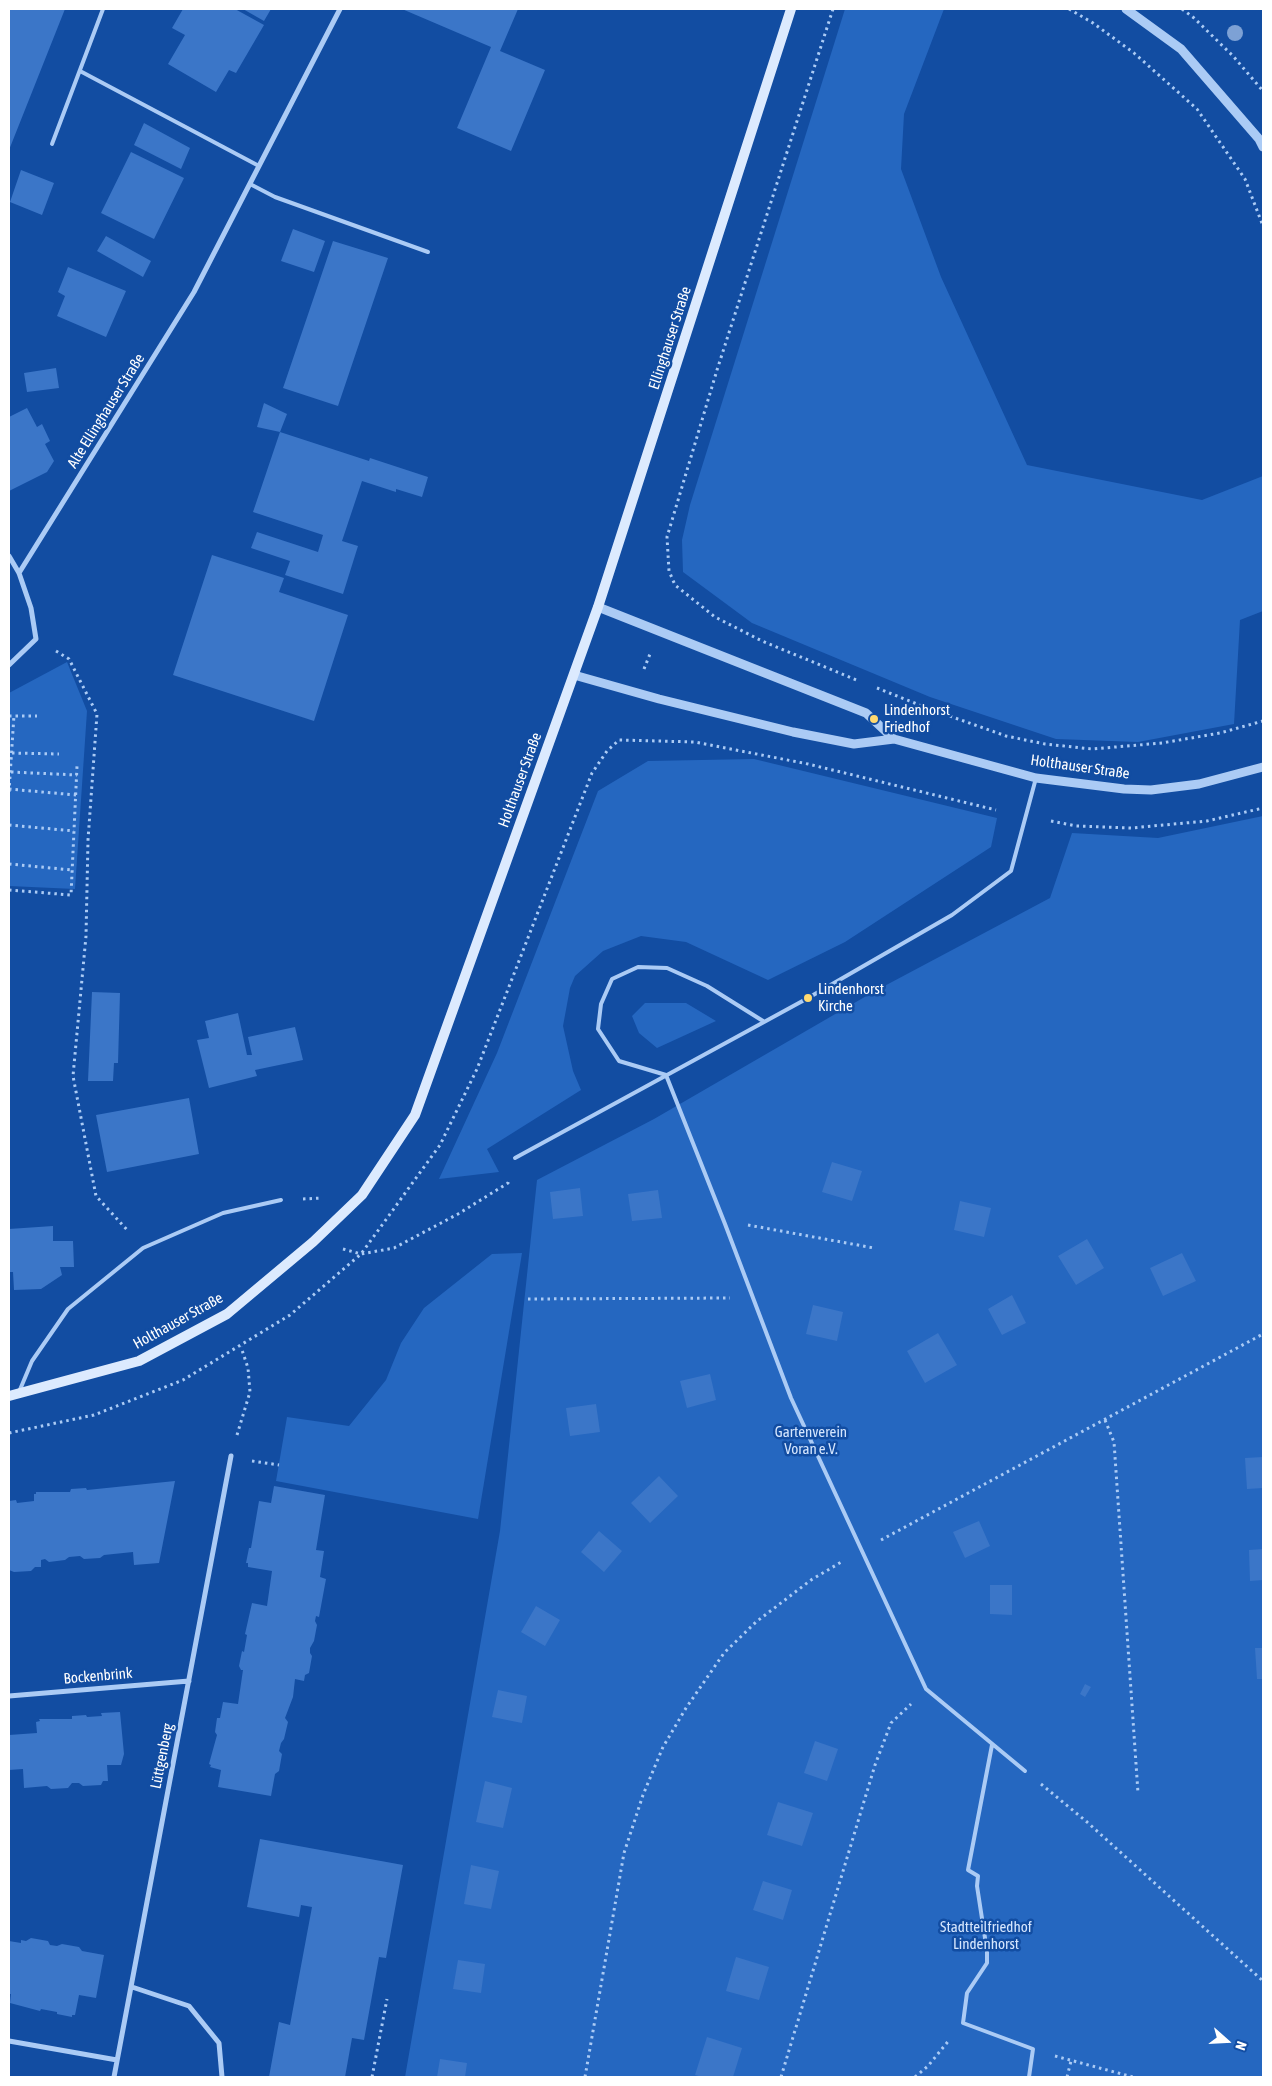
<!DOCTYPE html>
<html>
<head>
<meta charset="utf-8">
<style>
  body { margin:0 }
  #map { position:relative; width:1272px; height:2086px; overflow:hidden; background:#124da2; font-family:"Asap Condensed",sans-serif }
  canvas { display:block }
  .frame { position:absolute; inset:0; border:10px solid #fff; pointer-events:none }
  .north { position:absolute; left:1202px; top:2016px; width:50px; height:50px; -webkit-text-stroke:4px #124da2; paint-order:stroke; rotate:109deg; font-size:14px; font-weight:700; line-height:20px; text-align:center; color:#fff }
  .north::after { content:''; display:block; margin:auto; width:18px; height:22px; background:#fff; clip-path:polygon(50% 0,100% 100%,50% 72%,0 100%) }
</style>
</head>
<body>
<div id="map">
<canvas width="1272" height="2086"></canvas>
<div class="frame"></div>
<div class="north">N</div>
</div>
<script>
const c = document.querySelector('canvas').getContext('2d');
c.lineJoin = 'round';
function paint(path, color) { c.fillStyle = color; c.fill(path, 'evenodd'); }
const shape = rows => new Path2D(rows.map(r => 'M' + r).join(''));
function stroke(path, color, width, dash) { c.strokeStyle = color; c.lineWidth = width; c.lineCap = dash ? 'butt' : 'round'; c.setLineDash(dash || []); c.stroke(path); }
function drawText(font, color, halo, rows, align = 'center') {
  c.font = font + ' "Asap Condensed",sans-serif'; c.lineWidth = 5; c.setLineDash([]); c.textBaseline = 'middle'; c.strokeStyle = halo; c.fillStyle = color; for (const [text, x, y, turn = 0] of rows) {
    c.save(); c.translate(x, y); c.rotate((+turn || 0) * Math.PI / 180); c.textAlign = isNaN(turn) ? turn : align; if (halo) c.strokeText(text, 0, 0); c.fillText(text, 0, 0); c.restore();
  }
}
const green = shape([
  [845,9,944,9,904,114,901,169,941,277,1027,465,1202,500,1263,476,1263,611,1240,620,1234,724,1138,742,1056,739,930,697,752,623,683,572,682,540,690,505],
  [67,662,87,711,75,889,9,886,9,693],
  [754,759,997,818,991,847,845,942,768,980,686,942,641,936,603,951,575,976,570,988,563,1026,573,1071,581,1090,487,1149,499,1172,439,1179,497,1053,598,791,648,761],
  [1263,816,1263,2077,405,2077,500,1531,537,1180,654,1119,875,991,1050,898,1072,833,1158,838],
  [645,1003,686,1003,716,1021,657,1048,639,1033,632,1016],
  [522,1253,478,1519,276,1481,287,1417,349,1426,386,1380,401,1343,424,1308,492,1254]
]);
const building = shape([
  [9,9,65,9,9,150],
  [183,9,235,9,264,25,236,73,229,70,216,92,168,64,185,35,172,28],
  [243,9,271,9,264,21],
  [402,9,518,9,500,51,545,70,511,151,457,128,491,47],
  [144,123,190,148,181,169,134,145],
  [131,152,184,178,154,239,101,213],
  [21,170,54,183,42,215,10,202],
  [293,229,325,241,314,272,281,261],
  [106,236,151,261,143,277,97,251],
  [333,241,388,258,338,406,283,388],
  [68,267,126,291,106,337,57,316,65,296,58,292],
  [56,368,59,388,27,392,24,373],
  [264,403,287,414,280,432,369,461,370,458,428,477,422,497,396,489,396,492,362,481,342,541,358,546,343,594,285,575,290,561,251,548,257,532,318,552,323,535,253,512,280,432,257,427],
  [27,408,37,427,42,424,50,441,45,444,54,461,47,472,9,491,9,417],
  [212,555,284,578,279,592,348,615,314,721,173,675],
  [92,992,120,993,118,1063,114,1063,113,1081,88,1081],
  [238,1013,247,1055,252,1055,248,1037,295,1027,303,1060,255,1070,257,1076,209,1088,197,1040,209,1038,205,1021],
  [189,1098,199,1154,107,1172,96,1115],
  [832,1162,862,1171,852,1201,822,1192],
  [580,1188,583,1216,553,1219,550,1192],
  [658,1190,662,1218,632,1221,628,1194],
  [960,1201,991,1208,984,1237,954,1230],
  [53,1226,53,1241,73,1241,74,1267,60,1267,62,1275,41,1289,14,1290,13,1272,9,1272,9,1229],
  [1087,1239,1104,1268,1076,1285,1058,1256],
  [1182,1253,1196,1281,1163,1296,1150,1268],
  [1012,1295,1026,1323,1002,1335,988,1309],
  [813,1305,843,1312,837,1341,806,1334],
  [938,1333,957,1365,925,1383,907,1351],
  [710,1374,716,1400,687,1408,680,1381],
  [596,1404,600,1432,570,1436,566,1408],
  [1263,1457,1263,1488,1247,1489,1245,1458],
  [659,1476,678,1496,650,1523,631,1503],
  [175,1481,159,1563,134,1565,133,1552,104,1555,100,1558,84,1559,80,1556,69,1557,65,1560,49,1562,45,1559,41,1560,41,1567,35,1567,31,1571,14,1572,9,1570,9,1501,16,1500,17,1503,34,1501,34,1494,36,1494,36,1492,70,1492,71,1489,86,1488,87,1490],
  [274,1486,325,1495,316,1550,324,1551,320,1577,326,1579,319,1617,316,1616,315,1621,317,1625,314,1641,310,1648,310,1653,312,1656,309,1673,305,1675,304,1681,295,1679,293,1697,285,1718,288,1722,284,1739,281,1743,279,1751,282,1754,279,1771,275,1774,271,1796,218,1787,221,1770,210,1767,211,1765,209,1764,217,1735,215,1732,217,1718,220,1718,223,1702,238,1704,243,1670,241,1670,239,1666,242,1651,244,1652,247,1635,245,1634,252,1603,267,1606,272,1571,248,1567,248,1563,246,1563,249,1548,251,1548,259,1501,271,1503],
  [979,1521,990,1546,965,1558,953,1532],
  [599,1531,622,1551,604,1572,581,1552],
  [1263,1549,1263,1580,1250,1581,1249,1550],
  [990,1585,1012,1585,1012,1615,990,1614],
  [536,1606,560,1620,545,1646,521,1632],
  [1255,1648,1263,1648,1263,1679,1257,1679],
  [1085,1684,1091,1687,1085,1697,1080,1694],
  [498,1690,527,1696,522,1723,492,1717],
  [120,1712,124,1754,121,1765,107,1765,108,1781,103,1781,101,1785,83,1786,79,1783,72,1783,68,1788,51,1789,47,1786,24,1788,23,1769,9,1770,9,1735,37,1733,36,1722,40,1721,39,1719,72,1719,72,1716,86,1715,87,1717,102,1716,101,1713],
  [815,1741,838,1749,827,1781,804,1773],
  [485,1781,512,1788,503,1828,476,1822],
  [778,1802,813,1813,802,1846,767,1835],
  [260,1839,403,1865,386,1958,379,1957,364,2040,352,2038,345,2077,269,2077,279,2022,290,2025,312,1907,301,1905,299,1917,247,1907],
  [471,1865,499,1871,491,1909,464,1904],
  [763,1881,792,1890,783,1920,753,1910],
  [31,1938,48,1941,50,1945,57,1946,62,1944,79,1947,82,1951,104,1955,96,1998,79,1995,75,2015,72,2015,72,2017,57,2014,57,2012,41,2009,40,2011,10,2003,11,1994,9,1994,9,1941,21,1943,21,1940,26,1941],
  [736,1957,769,1967,759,2000,726,1991],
  [458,1960,485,1964,481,1993,453,1989],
  [707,2037,742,2048,733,2077,702,2077,695,2075],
  [440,2059,467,2063,465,2077,437,2077]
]);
const path = shape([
  [833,9,717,370,667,537,669,571,675,585,715,617,762,641,859,681],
  [1069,9,1093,23,1134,53,1197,109,1245,179,1263,226],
  [1182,9,1194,18,1233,56,1263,91],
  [56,651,69,659,97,714,88,840,86,936,73,1076,96,1196,129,1232],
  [644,669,650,654],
  [877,688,927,708,1006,736,1045,744,1092,749,1162,743,1220,733,1263,721],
  [9,716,37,716],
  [12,753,59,754],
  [11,772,77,775],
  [9,789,76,795],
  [9,792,14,715],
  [1051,821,1076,826,1131,828,1207,821,1263,808],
  [9,825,74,831],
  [9,864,72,870],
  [9,890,71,895,77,766],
  [303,1199,322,1198],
  [748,1225,874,1248],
  [343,1249,361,1254,394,1248,458,1214,508,1183,509,1180],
  [528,1299,730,1298],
  [1105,1420,1114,1442,1138,1793],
  [9,1433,94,1415,183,1380,290,1315,361,1254,440,1145,477,1069,592,773,607,751,619,740,695,742,808,764,996,810],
  [237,1435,250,1392,248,1368,241,1347],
  [252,1461,279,1465],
  [881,1540,1263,1334],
  [1041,1784,1087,1822,1263,1981],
  [1055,2056,1133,2077],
  [372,2077,387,1999],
  [585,2077,624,1853,643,1795,663,1747,686,1708,724,1653,756,1622,811,1580,843,1561],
  [781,2077,875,1765,891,1723,911,1704],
  [915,2077,928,2066,950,2039],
  [1067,2077,1071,2061]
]);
const service = shape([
  [80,71,259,166],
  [52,144,103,9],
  [250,184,275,197,428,252],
  [666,1075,725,1224,791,1398,926,1689,1025,1771],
  [666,1075,619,1061,598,1029,601,1004,612,979,638,967,667,968,707,986,763,1021],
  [515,1158,808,998,952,915,1011,871,1036,778],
  [19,1392,32,1361,68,1309,143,1248,223,1213,281,1200],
  [992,1745,968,1870,978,1876,977,1886,987,1951,987,1963,967,1993,963,2023,1033,2049,1029,2077]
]);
const minor = shape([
  [9,556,19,573,31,608,36,639,9,665],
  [19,573,194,292,340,9],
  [9,1696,189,1681],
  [132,1987,189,2006,219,2043,222,2077],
  [9,2041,117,2060],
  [114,2077,231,1456]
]);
const tertiary = shape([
  [1126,9,1181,49,1259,139,1263,147],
  [598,607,866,713,894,739],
  [574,675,659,699,793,732,854,744,894,739,1036,778,1124,789,1151,790,1199,784,1263,767]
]);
const secondary = shape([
  [9,1396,139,1361,227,1314,313,1242,362,1195,415,1115,598,607,791,9]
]);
const trees = [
  [1235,33]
];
const markers = [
  [874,719,5,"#ffd970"],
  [808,998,5,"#ffd970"]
];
const streetNames = [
  ["Ellinghauser Straße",670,338,-72],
  ["Alte Ellinghauser Straße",106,411,-58],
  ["Holthauser Straße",1080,767,8],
  ["Holthauser Straße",520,780,-70],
  ["Holthauser Straße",178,1321,-29],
  ["Bockenbrink",98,1676,-5],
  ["Lüttgenberg",162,1756,-79]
];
const poiNames = [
  ["Lindenhorst",884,710],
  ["Friedhof",884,727],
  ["Lindenhorst",818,989],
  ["Kirche",818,1006]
];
const parkNames = [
  ["Gartenverein",811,1432],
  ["Voran e.V.",811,1449],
  ["Stadtteilfriedhof",986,1927],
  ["Lindenhorst",986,1944]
];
paint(green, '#2567c0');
paint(building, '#3b76c8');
stroke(path, '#abcbf5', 3, [2.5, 4]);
stroke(service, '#abcbf5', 4);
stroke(minor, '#abcbf5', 5);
stroke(tertiary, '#abcbf5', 9);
stroke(secondary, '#dceafe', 10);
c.fillStyle = '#7da1d5';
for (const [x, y] of trees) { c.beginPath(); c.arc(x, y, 8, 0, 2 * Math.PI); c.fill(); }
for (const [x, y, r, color] of markers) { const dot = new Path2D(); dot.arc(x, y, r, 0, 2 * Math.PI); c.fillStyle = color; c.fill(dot); stroke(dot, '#124da2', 2); }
drawText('15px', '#fff', '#124da2', streetNames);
drawText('15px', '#fff', '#124da2', poiNames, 'left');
drawText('15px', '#d5e6fe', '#124da2', parkNames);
</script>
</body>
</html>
